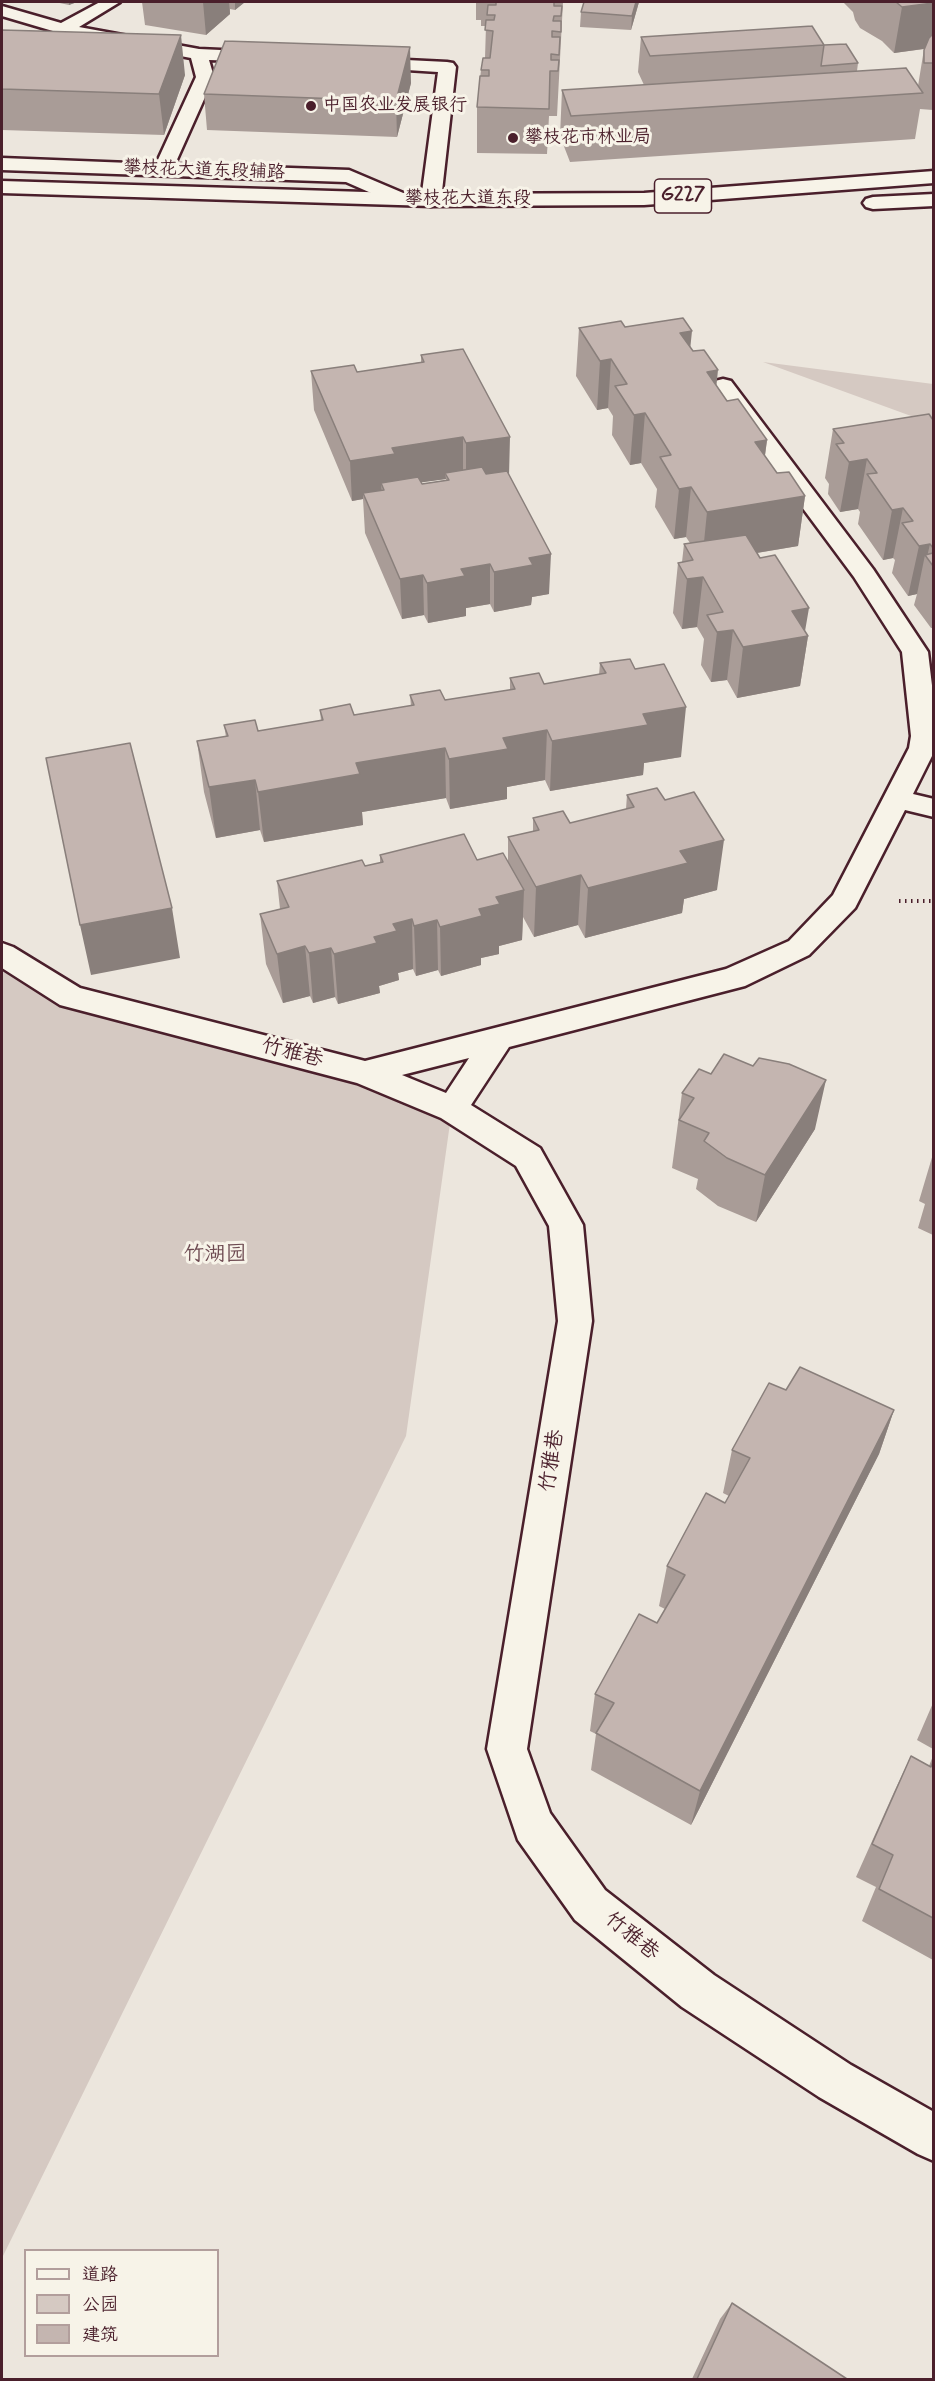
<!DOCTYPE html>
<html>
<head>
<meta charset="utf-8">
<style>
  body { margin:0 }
  #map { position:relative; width:935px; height:2381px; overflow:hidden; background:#ece6dd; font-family:Mynerve,"LXGW WenKai TC",sans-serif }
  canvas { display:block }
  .frame { position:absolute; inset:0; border:3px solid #4a1f2b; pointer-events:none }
  .legend { position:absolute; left:24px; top:2249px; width:195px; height:108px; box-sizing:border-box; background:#f7f3e8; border:2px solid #b29e9c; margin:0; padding:8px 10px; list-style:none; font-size:18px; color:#4a1f2b }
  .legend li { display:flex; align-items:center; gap:12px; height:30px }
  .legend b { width:30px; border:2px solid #b29e9c }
</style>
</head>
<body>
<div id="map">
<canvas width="935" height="2381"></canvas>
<div class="frame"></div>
<ul class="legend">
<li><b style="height:8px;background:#f7f3e8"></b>道路</li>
<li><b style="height:16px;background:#d5c9c2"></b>公园</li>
<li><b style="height:16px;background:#c4b5b0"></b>建筑</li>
</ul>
</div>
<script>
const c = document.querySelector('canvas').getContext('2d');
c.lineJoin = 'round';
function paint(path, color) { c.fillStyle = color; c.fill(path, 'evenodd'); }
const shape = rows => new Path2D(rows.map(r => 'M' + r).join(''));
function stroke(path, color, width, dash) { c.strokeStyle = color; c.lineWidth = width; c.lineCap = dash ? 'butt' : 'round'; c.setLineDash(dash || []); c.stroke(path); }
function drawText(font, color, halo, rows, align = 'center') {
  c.font = font + ' Mynerve,"LXGW WenKai TC",sans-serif'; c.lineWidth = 6; c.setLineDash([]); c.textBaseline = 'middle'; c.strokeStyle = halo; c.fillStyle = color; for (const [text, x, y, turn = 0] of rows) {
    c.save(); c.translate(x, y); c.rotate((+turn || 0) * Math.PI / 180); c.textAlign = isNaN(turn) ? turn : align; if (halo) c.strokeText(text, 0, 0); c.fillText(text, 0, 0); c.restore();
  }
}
const green = shape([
  [763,362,933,384,933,424],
  [2,954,71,997,452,1109,406,1436,2,2258]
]);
const path = shape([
  [899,901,934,901]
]);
const minor = shape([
  [100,2,120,2,79,27,199,49,264,52,270,53,273,57,270,61,264,62,209,60,214,77,175,164,349,170,408,195,411,199,408,203,394,203,346,182,2,170,2,158,156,164,196,77,191,58,63,34,2,16,2,6,61,23,100,2],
  [366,58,447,62,453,63,456,67,441,200,438,204,431,206,424,204,421,200,438,72,360,67,357,63,360,59,366,58],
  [723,379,731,381,873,569,928,652,934,702,934,752,913,794,934,799,934,817,905,810,855,908,809,955,745,986,509,1047,471,1105,540,1148,578,1216,583,1225,592,1321,527,1749,550,1813,605,1890,714,1975,851,2065,934,2112,934,2161,918,2154,819,2097,682,2007,575,1920,518,1840,487,1749,558,1321,549,1226,516,1166,441,1118,357,1083,60,1005,2,968,2,943,13,947,80,988,365,1061,726,969,789,941,833,895,909,748,911,736,902,652,854,577,712,386,715,381,723,379],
  [469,1058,446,1093,402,1075,469,1058]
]);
const highway = shape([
  [934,171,934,183,644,205,431,206,2,193,2,181,431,194,644,193,934,171],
  [934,194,934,206,873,209,866,207,863,203,866,199,873,197,934,194]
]);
const wall = shape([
  [55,2,77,2,69,5],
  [142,2,245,2,235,10,230,9,230,14,206,35,145,25],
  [476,2,563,2,557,116,549,116,547,154,477,153,477,107,481,70,485,58,486,26,481,26,481,20,476,20],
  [584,2,639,2,631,30,580,27,581,12],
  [843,2,933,2,933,110,920,109,915,139,570,162,560,136,562,90,644,85,638,72,641,37,824,45,858,63,857,71,918,86,924,49,894,53,882,41,860,28,855,20,853,12],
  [2,30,185,75,164,135,2,130],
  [411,83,397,137,207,130,204,94],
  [625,327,690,347,727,401,767,440,765,456,777,473,805,496,798,546,757,553,808,636,800,686,737,698,727,680,711,682,701,665,704,639,697,627,682,629,673,613,678,563,682,562,684,544,690,543,686,537,674,539,655,507,657,489,641,463,630,465,612,435,613,416,608,408,597,410,576,376,579,328],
  [421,355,509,476,549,594,532,597,531,605,494,612,490,604,466,608,466,616,428,623,424,615,402,619,365,533,363,499,352,501,314,410,311,371,357,372,421,362],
  [446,479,446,480,422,484,421,482],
  [933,420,933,628,931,628,914,605,917,594,908,596,892,573,895,560,893,558,883,560,858,524,860,512,858,509,840,512,828,494,829,484,825,478,833,429],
  [600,663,681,757,644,763,643,775,550,791,545,780,507,787,507,799,450,809,446,798,362,812,363,825,264,842,260,830,216,838,204,792,197,741,226,737,224,725,258,731,321,721,320,710,354,715,411,706,410,695,445,700,510,690,510,678,544,684,599,675],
  [627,795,717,890,684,899,682,913,585,938,578,925,534,937,523,917,522,940,499,946,499,954,481,958,481,965,441,976,438,970,416,976,413,969,398,973,399,980,379,986,380,993,338,1004,335,997,313,1003,310,996,283,1003,266,964,260,914,280,909,277,881,365,866,380,863,380,855,477,860,508,862,508,837,533,832,533,818,570,823,626,809],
  [682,1093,815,1129,756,1222,718,1206,696,1189,698,1179,672,1168],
  [933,1154,933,1235,918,1228,925,1204,919,1201],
  [786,1390,894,1410,879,1454,691,1825,591,1770,596,1734,590,1731,595,1694,657,1623,665,1609,659,1606,667,1566,725,1503,729,1496,723,1493,732,1450],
  [933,1703,933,1749,917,1740],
  [911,1756,929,1766,933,1756,933,1960,862,1921,876,1887,856,1877,894,1792],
  [732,2303,847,2379,692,2379,720,2319]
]);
const shadedWall = shape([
  [69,2,77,2,69,5],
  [203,2,229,2,230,14,206,35],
  [235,2,245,2,235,10],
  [636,2,639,2,631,30,632,16],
  [933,2,933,35,930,48,894,53,902,7],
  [181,35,185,75,164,135,159,94],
  [410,47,411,83,397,137,396,101],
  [692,331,687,380,680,333],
  [611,359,608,408,597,410,600,361],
  [718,370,713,419,707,372],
  [645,413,641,463,630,465,634,415],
  [463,437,463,476,445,473,446,479,396,486,384,490,381,483,382,496,363,493,363,499,352,501,350,461,392,448],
  [510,437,509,476,466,482,466,443],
  [767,440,760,490,755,442],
  [867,459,858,509,840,512,849,462],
  [691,487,686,537,674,539,679,489],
  [805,496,798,546,702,562,707,512],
  [903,508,893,558,883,560,892,510],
  [930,544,927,557,925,555,917,594,908,596,919,546],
  [551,554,549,594,532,597,531,605,494,612,494,572,529,558],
  [490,564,490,604,466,608,466,616,428,623,427,583,461,569],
  [423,575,424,615,402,619,400,579],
  [703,577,697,627,682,629,687,579],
  [809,608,804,637,808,636,800,686,737,698,743,647,792,611],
  [733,630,727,680,711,682,717,632],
  [686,707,681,757,644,763,643,775,550,791,552,741,643,714],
  [547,730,545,780,507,787,507,799,450,809,449,759,503,738],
  [445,748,446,798,362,812,363,825,264,842,258,792,356,763],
  [255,780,260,830,216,838,209,787],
  [724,840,717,890,684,899,682,913,585,938,588,888,680,851],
  [581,875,578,925,534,937,536,887],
  [524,890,522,940,499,946,499,954,481,958,481,965,441,976,440,927,479,909,496,897],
  [172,908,180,958,91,975,80,925],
  [412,919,413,969,398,973,399,980,379,986,380,993,338,1004,334,954,374,937,393,924],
  [437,920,438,970,416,976,414,926],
  [305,946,310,996,283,1003,277,954],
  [331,948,335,997,313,1003,309,953],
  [826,1080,815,1129,756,1222,765,1175],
  [894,1410,879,1454,691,1825,700,1791]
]);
const building = shape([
  [496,2,554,2,554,6,562,6,561,16,554,16,553,21,561,21,561,32,552,31,552,37,560,37,559,55,551,54,551,60,559,60,558,71,550,71,549,109,477,107,480,76,489,76,489,70,481,70,483,58,490,58,493,31,485,30,486,20,494,20,495,15,487,15,488,5,496,5,496,2],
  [584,2,636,2,632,16,581,12,584,2],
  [896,2,933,2,933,3,902,7,896,2],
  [812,26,824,45,650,56,641,37,812,26],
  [2,30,181,35,159,94,2,89,2,30],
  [933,34,933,63,924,63,924,50,929,38,933,34],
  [225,41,410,47,396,101,204,94,225,41],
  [846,44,858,63,821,66,824,45,846,44],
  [906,68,923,93,571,116,562,90,906,68],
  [683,318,692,331,680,333,693,351,704,350,718,370,707,372,727,401,738,399,767,440,755,442,777,473,789,472,805,496,707,512,691,487,679,489,660,457,671,455,645,413,634,415,615,386,627,384,611,359,600,361,579,328,621,321,625,327,683,318],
  [463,349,510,437,466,443,463,437,392,448,395,454,350,461,311,371,354,365,357,372,424,362,421,355,463,349],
  [929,414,933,420,933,548,930,544,919,546,902,523,913,521,903,508,892,510,867,474,877,473,867,459,849,462,836,444,844,443,833,429,929,414],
  [482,467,486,474,507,471,551,554,529,558,533,565,494,572,490,564,461,569,465,576,427,583,423,575,400,579,363,493,384,490,381,483,418,477,422,484,449,480,445,473,482,467],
  [746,535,760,558,775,555,809,608,792,611,808,636,743,647,733,630,717,632,707,615,723,612,703,577,687,579,678,563,693,560,684,544,746,535],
  [933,553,933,566,925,555,933,553],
  [630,659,635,669,664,664,686,707,643,714,648,725,552,741,547,730,503,738,508,749,449,759,445,748,356,763,360,774,258,792,255,780,209,787,197,741,228,736,224,725,255,720,258,731,323,720,320,710,350,704,354,715,414,705,410,695,440,690,445,700,515,689,510,678,539,673,544,684,606,673,600,663,630,659],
  [130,743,172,908,80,925,46,758,130,743],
  [657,788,665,800,694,792,724,840,680,851,688,863,588,888,581,875,536,887,508,837,539,830,533,818,563,811,570,823,634,807,627,795,657,788],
  [464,834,477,860,503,853,524,890,496,897,500,904,479,909,482,916,440,927,437,920,414,926,412,919,393,924,397,931,374,937,377,943,334,954,331,948,309,953,305,946,277,954,260,914,289,907,277,881,362,860,365,866,383,862,380,855,464,834],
  [724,1054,753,1066,759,1058,789,1064,826,1080,765,1175,727,1158,704,1141,709,1133,679,1120,694,1098,682,1093,699,1069,711,1074,724,1054],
  [800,1367,894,1410,700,1791,596,1733,614,1703,595,1694,639,1614,657,1623,685,1575,667,1566,706,1493,725,1503,750,1458,732,1450,769,1383,786,1390,800,1367],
  [911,1756,931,1767,933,1762,933,1918,879,1889,893,1855,872,1844,911,1756],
  [732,2303,847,2379,697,2379,732,2303]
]);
const markers = [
  [311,106,6,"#4a1f2b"],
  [513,138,6,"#4a1f2b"]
];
const farPoinames = [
  ["中国农业发展银行",323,106],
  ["攀枝花市林业局",525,138]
];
const farStreetnames = [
  ["攀枝花大道东段辅路",204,171,2],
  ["攀枝花大道东段",468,199]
];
const shields = [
  [683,196,57]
];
const shieldNames = [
  ["G227",683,196]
];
const streetNames = [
  ["竹雅巷",292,1054,14],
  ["竹雅巷",553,1461,-81],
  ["竹雅巷",631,1937,39]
];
const parkNames = [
  ["竹湖园",215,1256]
];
paint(green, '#d5c9c2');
stroke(minor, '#4a1f2b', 5);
stroke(highway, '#4a1f2b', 5);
stroke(path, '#4a1f2b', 4, [1.5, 4.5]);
paint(minor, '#f7f3e8');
paint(highway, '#f7f3e8');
paint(wall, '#a99c97');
paint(shadedWall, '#897f7b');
paint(building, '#c4b5b0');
stroke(building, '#897f7b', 1.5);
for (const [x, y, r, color] of markers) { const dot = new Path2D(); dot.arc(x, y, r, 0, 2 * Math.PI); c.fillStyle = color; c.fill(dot); stroke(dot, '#f7f3e8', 2); }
drawText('18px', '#4a1f2b', '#f7f3e8', farPoinames, 'left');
drawText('18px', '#4a1f2b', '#f7f3e8', farStreetnames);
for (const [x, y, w] of shields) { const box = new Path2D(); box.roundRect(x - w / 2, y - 17, w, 34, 4.5); c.fillStyle = '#f7f3e8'; c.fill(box); stroke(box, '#4a1f2b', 1.5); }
drawText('bold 20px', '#4a1f2b', null, shieldNames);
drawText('21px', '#4a1f2b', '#f7f3e8', streetNames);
drawText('21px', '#6d4a51', '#f7f3e8', parkNames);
</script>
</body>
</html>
